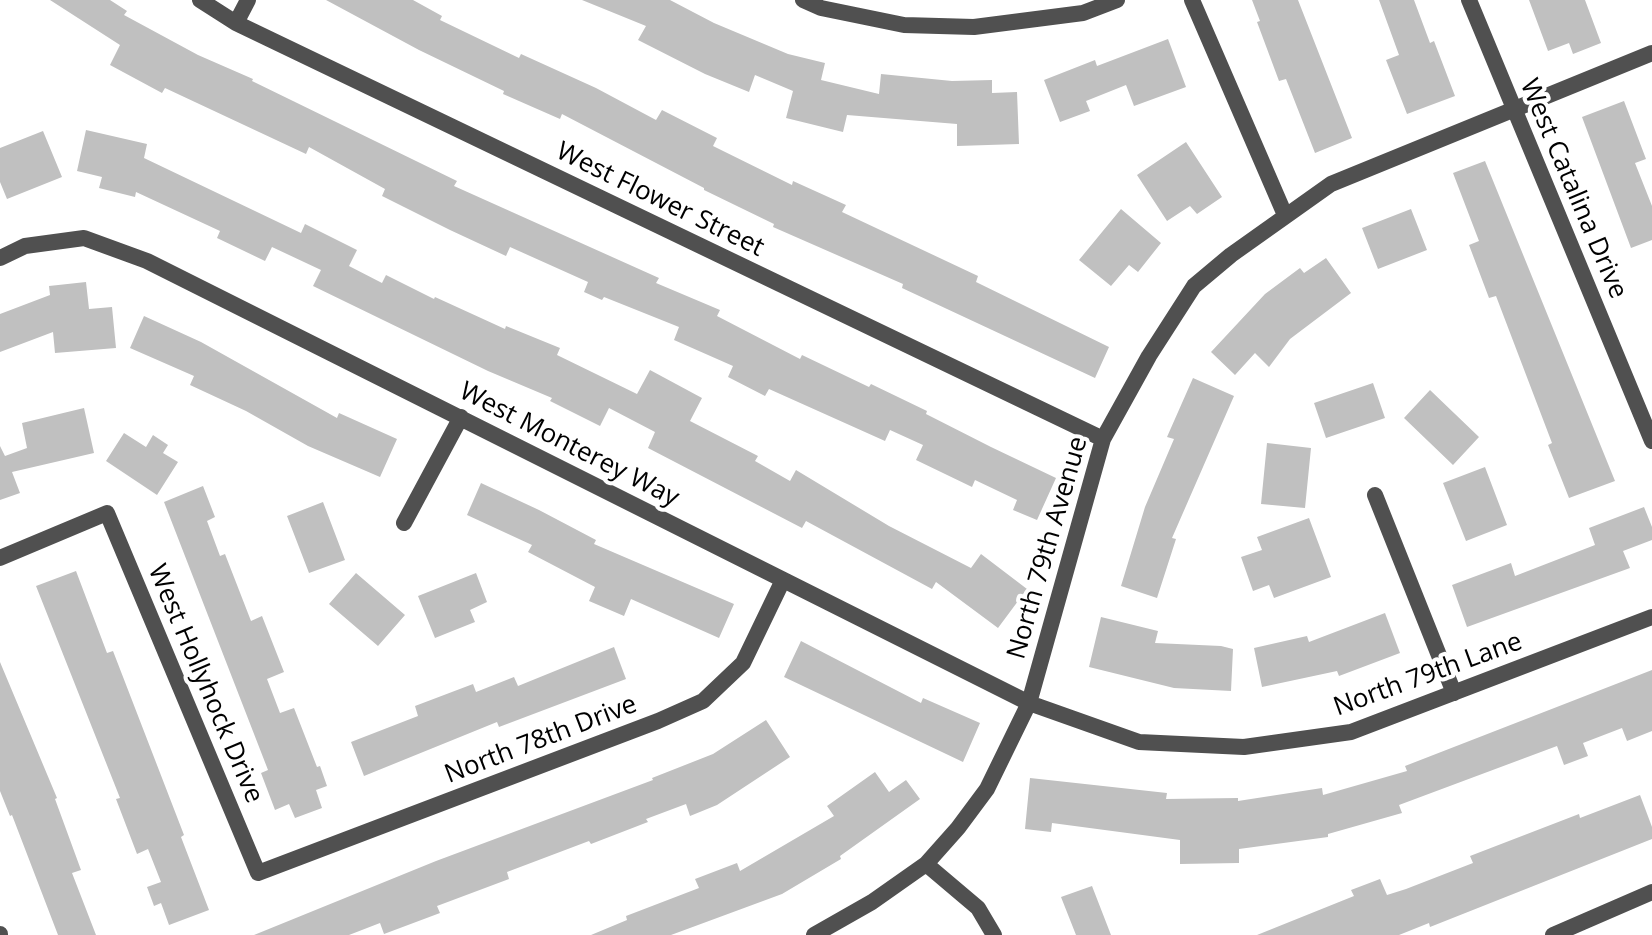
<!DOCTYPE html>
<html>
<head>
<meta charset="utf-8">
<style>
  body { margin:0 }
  canvas { display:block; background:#fff }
</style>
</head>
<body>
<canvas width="1652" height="935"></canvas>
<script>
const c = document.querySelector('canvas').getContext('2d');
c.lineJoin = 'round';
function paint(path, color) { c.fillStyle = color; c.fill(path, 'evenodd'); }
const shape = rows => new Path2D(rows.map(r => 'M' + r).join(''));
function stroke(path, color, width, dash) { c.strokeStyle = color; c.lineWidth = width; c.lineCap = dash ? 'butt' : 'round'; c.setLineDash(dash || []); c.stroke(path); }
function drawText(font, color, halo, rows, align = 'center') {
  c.font = font + ' "Open Sans",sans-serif'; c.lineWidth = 8; c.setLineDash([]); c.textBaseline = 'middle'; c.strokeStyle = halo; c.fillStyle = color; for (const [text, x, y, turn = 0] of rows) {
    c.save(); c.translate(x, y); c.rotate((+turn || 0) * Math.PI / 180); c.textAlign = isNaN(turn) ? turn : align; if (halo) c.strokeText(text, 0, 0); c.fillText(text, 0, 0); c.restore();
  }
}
const building = shape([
  [50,0,110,0,127,11,124,15,198,55,253,79,252,81,457,181,454,186,659,278,656,283,720,310,717,316,800,359,802,355,869,387,871,384,927,411,926,414,991,447,1056,478,1037,520,1013,510,1017,500,975,480,972,487,916,460,923,445,890,430,885,441,769,389,765,396,728,377,733,366,674,340,679,327,604,297,602,300,584,292,588,282,510,247,506,256,450,230,382,196,385,189,309,147,306,154,165,88,162,93,110,65,120,45],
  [326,0,413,0,442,16,440,20,519,58,521,54,596,88,656,120,662,110,717,138,713,146,792,185,793,181,846,205,842,212,978,276,976,282,1109,347,1095,378,902,288,903,284,773,227,774,224,704,190,704,188,562,114,560,119,503,94,504,91,419,50],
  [582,0,670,0,714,23,788,54,825,63,821,80,879,94,881,74,952,81,992,80,992,93,1017,92,1019,144,957,146,957,124,847,115,843,132,786,118,793,91,755,75,749,92,705,74,638,40,646,26],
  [1252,0,1298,0,1352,138,1315,153,1286,79,1279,81,1257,22,1260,21],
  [1379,0,1414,0,1430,43,1434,41,1455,96,1407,114,1386,60,1399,55],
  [1529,0,1585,0,1601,43,1573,54,1569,43,1548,51],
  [1168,39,1186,87,1134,106,1126,85,1086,101,1090,111,1060,122,1044,80,1095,60,1097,66],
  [1624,101,1646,159,1635,163,1652,206,1652,240,1631,248,1582,117],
  [86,130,147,144,144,158,301,233,305,224,357,250,349,266,382,283,386,275,434,299,435,297,505,329,506,326,560,348,557,355,637,394,650,370,702,398,690,421,758,456,755,461,790,481,796,470,889,526,971,568,981,554,1027,589,998,628,936,582,932,589,806,521,802,528,648,448,655,432,609,408,600,426,550,401,552,398,488,371,313,286,321,270,272,247,265,261,217,238,220,231,136,192,135,197,99,188,102,177,77,171],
  [43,131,62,177,7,199,0,182,0,148],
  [1186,142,1222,197,1197,214,1190,206,1167,221,1137,175],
  [1485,161,1615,481,1569,498,1548,445,1552,443,1496,296,1489,298,1469,245,1479,241,1453,173],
  [1121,209,1161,243,1138,272,1129,265,1111,286,1079,260],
  [1411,209,1427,250,1378,269,1362,228],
  [1326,258,1351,293,1290,339,1269,367,1255,353,1235,375,1211,352,1265,294,1300,268,1304,273],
  [86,282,89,309,112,307,116,348,55,353,53,332,0,352,0,314,50,295,49,286],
  [144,316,201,342,337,418,339,413,397,439,380,477,308,446,246,411,190,385,194,376,130,348],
  [1193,378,1234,396,1172,538,1176,539,1157,598,1121,586,1145,507,1174,439,1167,437],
  [1373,383,1385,418,1326,438,1314,403],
  [1430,390,1479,437,1453,465,1404,418],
  [84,408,94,453,12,472,20,493,0,500,0,446,5,456,27,448,22,423],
  [124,433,146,447,153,435,168,445,163,453,178,462,157,495,106,461],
  [1267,443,1311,448,1305,508,1261,504],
  [1485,467,1507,525,1466,541,1443,483],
  [481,483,539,510,596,540,594,544,734,604,719,638,631,599,624,616,589,601,595,587,528,552,532,545,467,515],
  [203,486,215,517,207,521,220,556,225,554,251,621,262,616,284,672,267,679,280,713,294,708,317,767,320,766,327,786,316,790,322,808,295,818,289,804,275,810,261,773,268,770,164,502],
  [323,502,345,560,309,573,287,516],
  [1644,507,1652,527,1652,540,1623,551,1630,568,1467,627,1452,585,1511,563,1515,576,1595,545,1589,528],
  [1309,518,1331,577,1274,598,1269,585,1253,591,1241,557,1262,550,1257,537],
  [76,571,107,653,113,651,184,835,181,837,209,910,169,925,161,903,154,906,147,887,161,882,148,849,137,854,116,799,120,798,36,586],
  [356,573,405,615,378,646,329,604],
  [476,573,487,602,470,610,475,622,435,638,418,596],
  [1385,613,1400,653,1339,676,1337,671,1262,687,1254,648,1307,636,1309,642],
  [1101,617,1158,631,1155,643,1221,646,1233,649,1231,691,1174,688,1089,667],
  [801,641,921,703,923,698,980,723,963,762,784,677],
  [614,647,626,679,499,727,497,722,364,776,351,742,418,716,415,706,473,684,476,692,514,677,518,686],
  [0,662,57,798,55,799,81,870,72,873,96,935,58,935,12,815,10,816,0,791],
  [1652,670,1652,731,1627,741,1622,728,1583,743,1588,756,1564,765,1557,746,1399,805,1402,813,1328,834,1328,837,1239,849,1239,863,1180,864,1180,840,1052,823,1051,832,1025,829,1030,778,1167,793,1166,799,1238,798,1238,801,1322,788,1323,795,1407,771,1405,766],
  [766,720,790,757,717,805,690,816,686,804,646,819,648,822,591,844,589,841,507,872,509,879,437,906,440,913,384,934,380,923,349,935,254,935,436,861,653,780,652,778,713,754],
  [875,772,889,792,906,780,920,799,840,856,841,859,782,894,671,935,591,935,627,920,626,916,699,888,695,879,737,863,740,871,834,816,827,806],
  [1640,795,1652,827,1652,839,1430,927,1429,923,1399,935,1257,935,1354,896,1351,890,1380,879,1387,895,1406,889,1473,863,1470,856,1579,814,1580,818],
  [1092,886,1111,935,1076,935,1061,897]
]);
const minor = shape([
  [200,0,236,23,1103,439],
  [803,0,821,8,904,25,974,27,1083,13,1117,0],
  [1192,0,1285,215],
  [1469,0,1652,441],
  [236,23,248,0],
  [0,258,25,246,84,238,147,261,1029,703,1139,742,1244,747,1351,732,1652,617],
  [1375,495,1454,693],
  [404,523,461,417],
  [0,558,107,513,258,873,658,721,703,701,743,663,783,580],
  [926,864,978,908,994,935],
  [0,934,0,935],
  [814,935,872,902,926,864,958,828,987,789,1029,703,1103,439,1149,356,1194,286,1231,255,1331,184,1652,53],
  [1553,935,1652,892]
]);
const streetNames = [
  ["West Catalina Drive",1573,189,67],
  ["West Flower Street",660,200,26],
  ["West Monterey Way",569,445,27],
  ["North 79th Avenue",1048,548,-74],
  ["North 79th Lane",1428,675,-20],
  ["West Hollyhock Drive",205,684,67],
  ["North 78th Drive",541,740,-21]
];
paint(building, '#c0c0c0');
stroke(minor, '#505050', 16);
drawText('26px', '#000', '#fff', streetNames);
</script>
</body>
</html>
